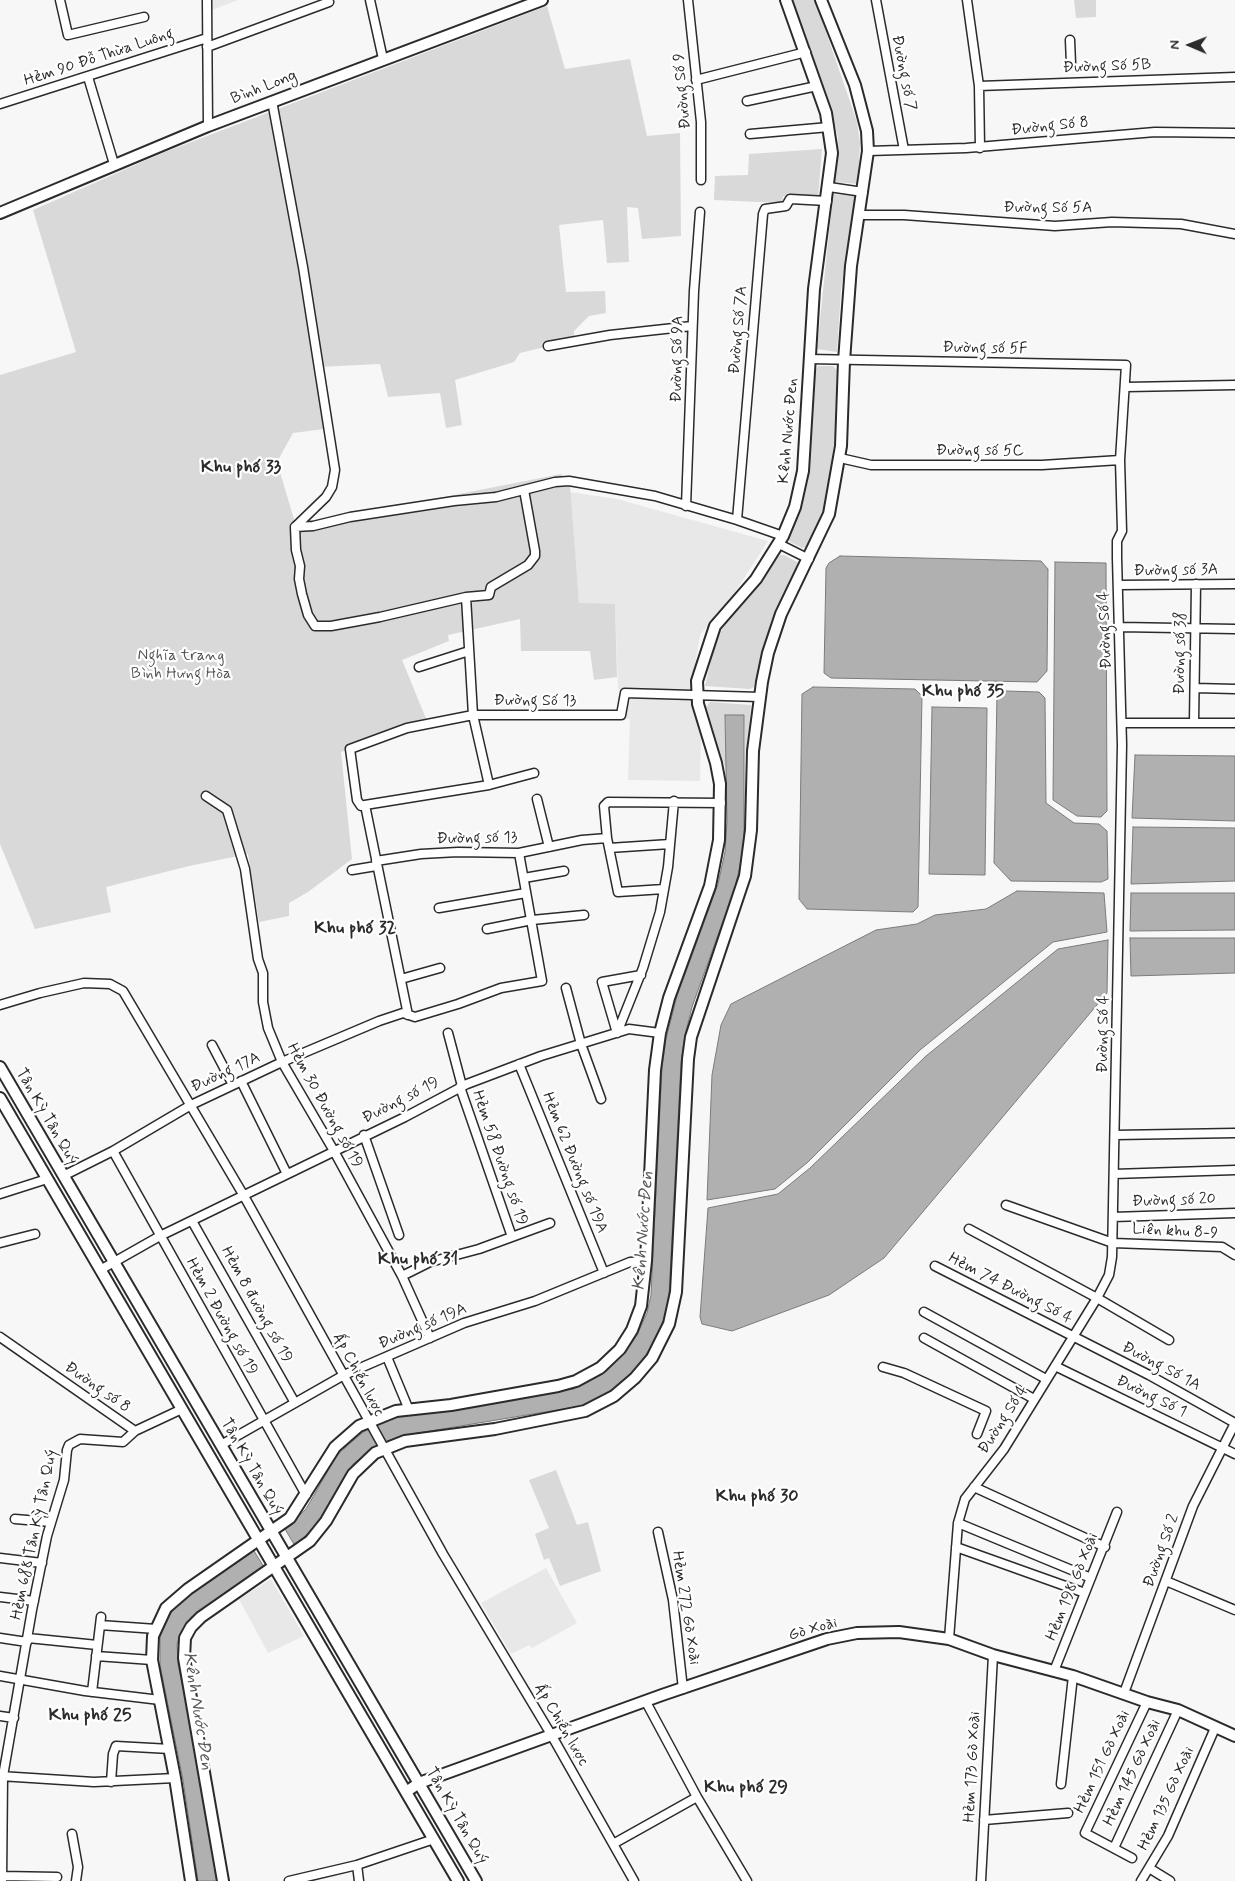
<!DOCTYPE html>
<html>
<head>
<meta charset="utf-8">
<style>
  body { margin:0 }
  #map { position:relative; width:1235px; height:1881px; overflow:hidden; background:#f7f7f7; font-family:Mynerve,sans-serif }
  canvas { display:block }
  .north { position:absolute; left:1165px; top:20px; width:50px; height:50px; -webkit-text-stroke:4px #fff; paint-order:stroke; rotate:271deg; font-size:14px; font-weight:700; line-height:20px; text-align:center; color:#2b2b2b }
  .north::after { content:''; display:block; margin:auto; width:18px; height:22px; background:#2b2b2b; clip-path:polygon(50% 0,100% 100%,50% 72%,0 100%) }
</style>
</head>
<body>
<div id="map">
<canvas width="1235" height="1881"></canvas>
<div class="north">N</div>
</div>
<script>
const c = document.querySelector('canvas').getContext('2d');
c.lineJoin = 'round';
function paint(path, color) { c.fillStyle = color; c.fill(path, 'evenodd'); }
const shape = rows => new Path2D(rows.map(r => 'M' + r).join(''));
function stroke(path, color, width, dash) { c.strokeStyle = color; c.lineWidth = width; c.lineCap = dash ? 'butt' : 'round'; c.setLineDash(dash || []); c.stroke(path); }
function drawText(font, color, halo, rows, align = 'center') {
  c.font = font + ' Mynerve,sans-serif'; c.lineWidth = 4.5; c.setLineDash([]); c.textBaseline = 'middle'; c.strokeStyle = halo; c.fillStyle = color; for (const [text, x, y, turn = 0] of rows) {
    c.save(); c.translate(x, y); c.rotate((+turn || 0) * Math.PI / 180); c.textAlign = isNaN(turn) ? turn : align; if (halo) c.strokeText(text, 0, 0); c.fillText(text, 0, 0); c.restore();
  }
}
const built = shape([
  [212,0,238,0,212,10],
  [570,492,617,499,768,541,735,592,700,635,691,689,618,689,615,604,579,604],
  [635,695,690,697,701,735,700,781,628,780,630,719,624,718,626,705],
  [546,1568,577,1623,532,1648,529,1645,511,1654,481,1603],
  [271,1579,304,1636,268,1653,239,1599]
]);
const green = shape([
  [793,0,815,0,857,122,860,143,858,184,834,182,838,137,826,93],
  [1074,0,1096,0,1096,17,1076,18],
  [547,6,565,69,630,59,647,136,680,133,681,236,642,239,638,208,627,207,629,262,607,263,603,220,559,225,566,292,605,291,606,313,589,316,574,331,574,340,520,353,514,362,455,380,462,425,446,428,440,393,388,397,380,364,318,367,324,429,293,433,277,462,296,526,561,474,570,485,579,603,615,604,617,677,594,680,590,651,521,651,520,619,448,635,449,641,402,660,427,721,341,752,352,859,308,892,289,903,289,916,259,922,248,854,189,866,106,887,111,912,35,929,0,844,0,375,76,352,33,210,160,154],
  [822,149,818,199,783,196,782,203,714,200,715,176,748,175,749,154],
  [833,194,856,196,841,290,837,352,817,349],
  [818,366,833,366,837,370,835,437,824,508,808,546,802,548,790,542,788,538,803,501,808,481,815,371],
  [780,555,784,555,797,562,799,566,771,621,754,687,750,689,705,686,713,651,723,627],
  [710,702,751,705,746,761,744,715,725,715,726,770,706,707],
  [556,1470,577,1525,588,1522,601,1571,560,1586,549,1558,544,1560,535,1534,549,1528,529,1480]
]);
const water = shape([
  [840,556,1041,561,1048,569,1047,671,1037,682,831,678,824,673,826,568,829,563,840,556],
  [1055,562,1106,563,1107,811,1101,817,1077,816,1053,800,1055,562],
  [813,687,915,689,922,696,918,907,913,912,807,909,799,899,802,694,813,687],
  [1006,691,1039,692,1045,698,1046,803,1074,823,1099,824,1107,831,1108,879,1101,882,1011,881,994,863,997,693,1006,691],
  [932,707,987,708,985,875,929,874,932,707],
  [725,715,744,715,744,847,735,888,692,1007,685,1035,681,1063,669,1295,664,1318,655,1341,641,1362,625,1380,605,1395,581,1406,400,1436,378,1445,353,1464,317,1524,295,1546,285,1529,306,1509,337,1455,362,1433,382,1422,397,1417,574,1389,607,1371,625,1353,637,1335,647,1313,651,1295,662,1067,666,1039,677,996,718,884,725,852,727,821,725,715],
  [1135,755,1235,756,1235,821,1132,818,1135,755],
  [1133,827,1235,828,1235,881,1131,884,1133,827],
  [1017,891,1104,893,1107,932,1053,942,920,1050,808,1162,775,1189,707,1200,712,1075,721,1025,731,1004,876,930,917,924,935,915,986,909,1017,891],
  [1131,893,1235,893,1235,930,1130,931,1131,893],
  [1130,938,1235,938,1235,973,1131,976,1130,938],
  [1108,940,1107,993,884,1258,829,1295,732,1331,702,1324,700,1317,708,1208,778,1194,810,1168,926,1056,1058,949,1108,940],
  [254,1551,264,1567,191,1617,181,1632,177,1644,178,1664,198,1764,217,1881,198,1881,183,1780,160,1665,160,1637,166,1620,180,1601,254,1551]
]);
const street = shape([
  [60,0,68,35,144,17],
  [207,0,208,126],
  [370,0,383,59],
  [688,0,701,122,701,180],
  [876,0,904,150],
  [967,0,979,86,980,148],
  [1070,40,1071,64],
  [207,47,329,2],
  [88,77,114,164],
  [696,80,806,52],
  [979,86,1235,77],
  [272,101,303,267,335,470,332,487,326,497,295,527,296,550,300,566,299,579,302,594,308,615,315,626,331,626,380,617,466,597,489,595,491,587,528,565,535,556,535,551,524,490],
  [747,101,817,86],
  [0,104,207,38],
  [750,134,829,127],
  [868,151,966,148,1155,132,1235,133],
  [829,187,863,192],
  [860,215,904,215,1055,226,1112,222,1181,224,1235,234],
  [548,346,610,335,692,326],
  [809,359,1126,365,1120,460,1122,531,1117,541,1117,558,1122,745,1112,1257,1109,1275,1097,1298,1004,1449,965,1499,958,1523,949,1639],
  [1126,387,1235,385],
  [840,458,871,465,1042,465,1120,460],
  [686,506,694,291,700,212],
  [737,520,763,214,765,209,786,206,790,199,827,201],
  [295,527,313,526,350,517,454,501,496,497,555,482,569,481,655,496,737,520,783,536],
  [779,544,809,559],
  [1118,585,1235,584],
  [466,597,473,715,621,715,625,693,760,697],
  [1120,627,1235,629],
  [419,667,469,651],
  [1195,688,1235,689],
  [1122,723,1235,723],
  [1194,723,1196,584],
  [206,796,227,810,245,869,258,959,263,973,263,1002,268,1028,282,1062,334,1151,402,1276,430,1338],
  [537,799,549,847],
  [365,805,361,806,357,800,350,749,407,728,473,715,489,785],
  [609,848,670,844],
  [376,861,421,854,458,852,519,853,582,840,607,838],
  [352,870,376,866],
  [524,878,564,871],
  [664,889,618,892,607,838,604,806,608,802,721,803],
  [439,908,526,893],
  [487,929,532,920,584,915],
  [401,979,440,968],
  [566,988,581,1044,601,1099],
  [0,1005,40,993,84,983,110,984,123,991,244,1196,443,1554,552,1736,634,1881],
  [408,1015,365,805,489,785,534,773],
  [448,1033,462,1086],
  [617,1033,643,968,660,912,668,867,674,801],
  [617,1033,602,982,641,975],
  [212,1045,233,1085],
  [519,1064,604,1273],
  [241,1081,287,1174],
  [460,1087,512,1237],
  [364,1135,399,1235],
  [1115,1135,1235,1133],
  [113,1151,306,1495],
  [1114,1174,1235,1170],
  [63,1176,113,1151,191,1105,282,1062,379,1021,403,1013,415,1017,458,1004,501,988,542,981,519,853],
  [0,1194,47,1179],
  [1006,1205,1113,1243,1222,1247,1235,1255],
  [1113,1217,1235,1213],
  [192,1221,295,1403],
  [969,1229,1097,1298,1169,1340],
  [0,1243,35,1234],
  [935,1266,1149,1375,1235,1423],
  [100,1270,160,1236,405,1117,467,1084,541,1056,629,1029,660,1033],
  [402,1276,430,1262,479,1249,550,1223],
  [924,1312,1046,1379],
  [0,1337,135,1431,182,1409],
  [924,1338,1034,1399],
  [387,1357,409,1410],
  [1055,1366,1235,1454],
  [883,1367,904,1373,986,1411,977,1434],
  [221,1445,344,1375,464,1323,535,1301,630,1262,646,1261],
  [974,1487,1105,1547],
  [15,1519,51,1522],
  [958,1523,1091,1578],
  [658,1532,673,1600,683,1689],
  [956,1547,1085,1593],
  [0,1558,42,1563],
  [1166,1581,1235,1610],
  [0,1597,34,1601],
  [100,1625,156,1629],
  [0,1638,27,1642],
  [28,1638,97,1645],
  [96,1656,152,1660],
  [1054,1671,1117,1512],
  [0,1676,85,1691,160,1700],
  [92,1692,101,1617],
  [1124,1693,1193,1506,1235,1423],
  [646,1702,697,1797,747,1881],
  [0,1716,14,1718],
  [0,1776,94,1782,175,1778],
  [111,1782,113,1754,116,1746,170,1749],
  [1061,1784,1073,1676],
  [984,1820,1068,1813],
  [72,1834,78,1867,76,1881],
  [613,1844,697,1797],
  [1114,1848,1178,1710],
  [1132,1858,1085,1833,1147,1702],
  [357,1865,359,1881],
  [1149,1868,1170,1881],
  [2,1876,57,1877],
  [2,1881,3,1776,32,1610,47,1536,64,1480,67,1450,69,1445,80,1439,123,1442,135,1431],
  [289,1881,357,1865,434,1839],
  [981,1881,993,1655],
  [1141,1881,1168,1836,1215,1728]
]);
const secondary = shape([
  [0,213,208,126,542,0],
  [0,1067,476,1881],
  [0,1098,458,1881],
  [406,1792,419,1783,662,1695,827,1639,857,1633,899,1632,949,1639,993,1655,1073,1676,1147,1702,1178,1710,1235,1736],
  [191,1881,175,1778,152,1660,153,1636,166,1608,188,1589,290,1518,335,1447,359,1426,396,1411,451,1405,558,1386,576,1381,600,1368,620,1349,632,1330,641,1306,646,1261,655,1070,660,1033,669,998,710,886,719,840,720,784,716,763,698,704,697,681,715,626,756,579,783,536,795,507,803,471,814,289,832,153,826,113,786,0],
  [223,1881,184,1658,185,1638,191,1627,201,1617,310,1541,326,1521,353,1474,375,1453,405,1441,495,1429,585,1411,614,1396,635,1378,652,1358,669,1324,676,1292,688,1059,691,1037,745,876,751,830,753,751,762,682,768,653,781,614,829,514,841,446,844,361,851,266,868,151,867,131,855,85,821,0]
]);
const streetNames = [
  ["Hẻm 90 Đỗ Thừa Luông",99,58,-18],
  ["Đường Số 5B",1107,67,-2],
  ["Đường số 7",903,73,79],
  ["Bình Long",264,88,-21],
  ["Đường Số 9",683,91,-95],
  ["Đường Số 8",1050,127,-6],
  ["Đường Số 5A",1048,209],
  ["Đường Số 7A",739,330,-85],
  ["Đường số 5F",985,349,1],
  ["Đường Số 9A",678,359,-89],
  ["Kênh Nước Đen",789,431,-85],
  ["Đường số 5C",980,452],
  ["Đường số 3A",1176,571,-1],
  ["Đường Số 4",1106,630,-92],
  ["Đường số 38",1181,653,-89],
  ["Đường Số 13",535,702],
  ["Đường số 13",477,839,-1],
  ["Đường Số 4",1104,1034,-89],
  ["Đường 17A",226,1073,-25],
  ["Đường số 19",401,1101,-27],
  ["Hẻm 30 Đường số 19",324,1106,61],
  ["Tân Kỳ Tân Quý",46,1117,60],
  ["Hẻm 58 Đường số 19",499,1158,71],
  ["Hẻm 62 Đường số 19A",574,1163,68],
  ["Đường số 20",1174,1201,-2],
  ["Liên khu 8-9",1175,1232,3],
  ["Hẻm 74 Đường Số 4",1010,1289,27],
  ["Hẻm 8 đường số 19",256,1305,61],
  ["Hẻm 2 Đường số 19",221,1317,61],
  ["Đường số 19A",423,1327,-23],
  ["Đường Số 1A",1161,1367,28],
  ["Ấp Chiến lược",358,1375,62],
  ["Đường số 8",97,1388,35],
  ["Đường Số 1",1151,1397,26],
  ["Đường Số 4",1004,1420,-57],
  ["Tân Kỳ Tân Quý",251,1467,60],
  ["Hẻm 688 Tân Kỳ Tân Quý",35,1535,-78],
  ["Đường Số 2",1162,1551,-70],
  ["Hẻm 198 Gò Xoài",1073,1587,-68],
  ["Hẻm 272 Gò Xoài",685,1608,81],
  ["Gò Xoài",813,1630,-16],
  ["Ấp Chiến lược",561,1725,60],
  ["Hẻm 151 Gò Xoài",1103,1762,-65],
  ["Hẻm 173 Gò Xoài",973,1767,-87],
  ["Hẻm 145 Gò Xoài",1133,1773,-65],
  ["Hẻm 135 Gò Xoài",1167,1799,-65],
  ["Tân Kỳ Tân Quý",456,1816,60]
];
const parkNames = [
  ["Nghĩa trang",181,657],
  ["Bình Hưng Hòa",181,675]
];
const neighbourhoodNames = [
  ["Khu phố 33",241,468],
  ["Khu phố 35",963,692],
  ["Khu phố 32",355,929],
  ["Khu phố 31",418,1260],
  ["Khu phố 30",757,1497],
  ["Khu phố 25",90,1716],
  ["Khu phố 29",746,1788]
];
const waterNames = [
  ["Kênh Nước Đen",644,1231,-86],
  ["Kênh Nước Đen",197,1711,81]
];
paint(built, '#e8e8e8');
paint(green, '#d9d9d9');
paint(water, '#b0b0b0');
stroke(water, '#7b7b7b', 1);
stroke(street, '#2b2b2b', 11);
stroke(secondary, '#2b2b2b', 14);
stroke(street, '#fff', 8);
stroke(secondary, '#fff', 10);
drawText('16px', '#2b2b2b', '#fff', streetNames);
drawText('16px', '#565656', '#fff', parkNames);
drawText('bold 18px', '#2b2b2b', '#fff', neighbourhoodNames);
drawText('italic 18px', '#5a5a5a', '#fff', waterNames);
</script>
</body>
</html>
